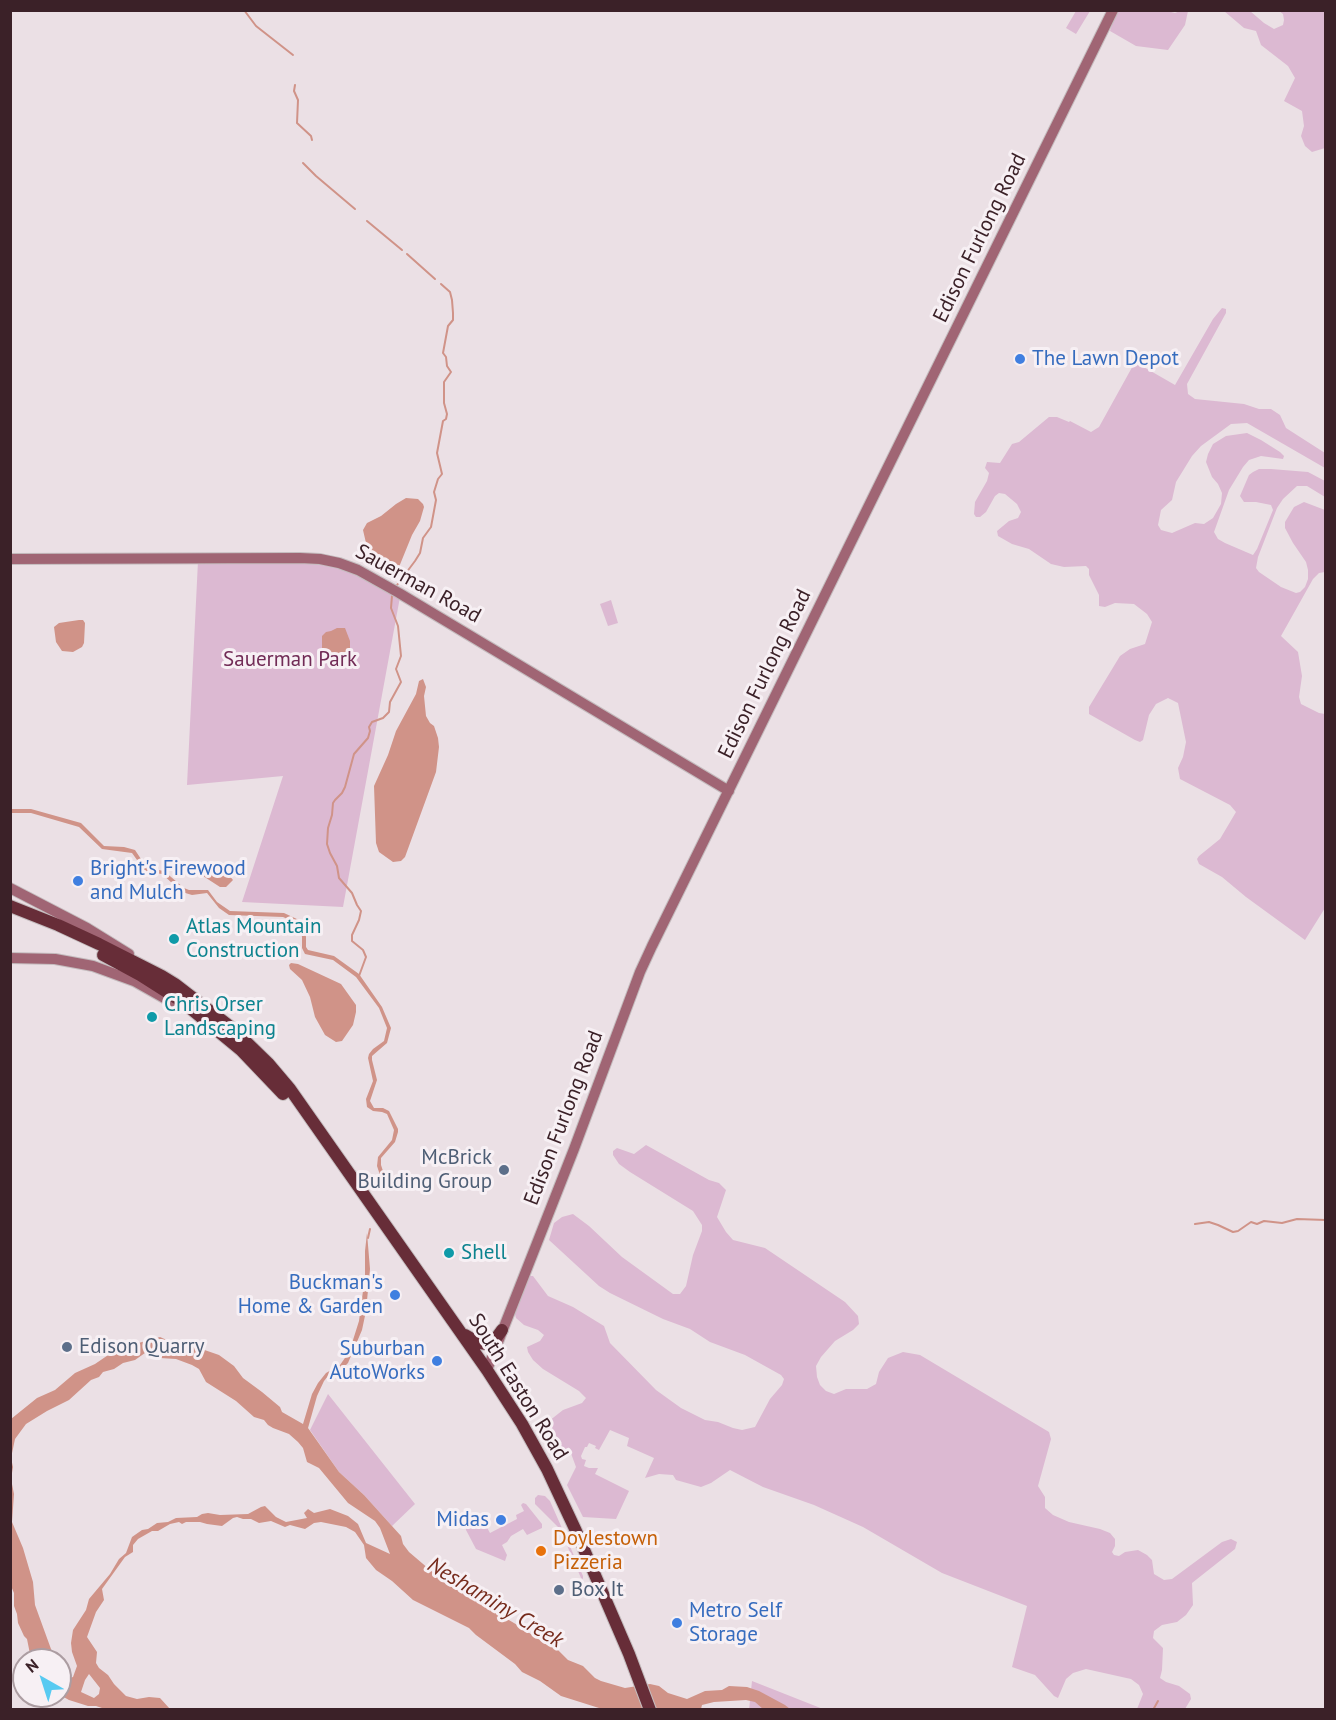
<!DOCTYPE html>
<html>
<head>
<meta charset="utf-8">
<style>
  body { margin:0 }
  #map { position:relative; width:1336px; height:1720px; overflow:hidden; background:#ebe0e5; font-family:"PT Sans",sans-serif }
  canvas { display:block }
  .frame { position:absolute; inset:0; border:12px solid #3b2128; pointer-events:none }
  .north { position:absolute; left:12px; top:1648px; width:60px; height:60px; box-sizing:border-box; background:#f7f0f4; border:2px solid #ac9da2; border-radius:50%; rotate:321deg; font-size:16px; font-weight:700; line-height:24px; text-align:center; color:#3b2128 }
  .north::after { content:''; display:block; margin:auto; width:21px; height:27px; background:#58caf1; clip-path:polygon(50% 0,100% 100%,50% 72%,0 100%) }
</style>
</head>
<body>
<div id="map">
<canvas width="1336" height="1720"></canvas>
<div class="frame"></div>
<div class="north">N</div>
</div>
<script>
const c = document.querySelector('canvas').getContext('2d');
c.lineJoin = 'round';
function paint(path, color) { c.fillStyle = color; c.fill(path, 'evenodd'); }
const shape = rows => new Path2D(rows.map(r => 'M' + r).join(''));
function stroke(path, color, width, dash) { c.strokeStyle = color; c.lineWidth = width; c.lineCap = dash ? 'butt' : 'round'; c.setLineDash(dash || []); c.stroke(path); }
function drawText(font, color, halo, rows, align = 'center') {
  c.font = font + ' "PT Sans",sans-serif'; c.lineWidth = 6; c.setLineDash([]); c.textBaseline = 'middle'; c.strokeStyle = halo; c.fillStyle = color; for (const [text, x, y, turn = 0] of rows) {
    c.save(); c.translate(x, y); c.rotate((+turn || 0) * Math.PI / 180); c.textAlign = isNaN(turn) ? turn : align; if (halo) c.strokeText(text, 0, 0); c.fillText(text, 0, 0); c.restore();
  }
}
const green = shape([
  [1163,10,1175,13,1180,11,1188,11,1185,25,1168,50,1136,46,1110,31,1112,24,1118,11],
  [1076,11,1090,11,1076,34,1066,28],
  [1224,11,1250,11,1264,23,1274,29,1283,25,1284,20,1283,14,1279,11,1325,11,1325,148,1312,152,1305,146,1301,136,1304,126,1302,111,1284,101,1295,78,1288,66,1261,45,1256,31,1244,28],
  [1222,308,1226,309,1226,313,1187,384,1188,394,1195,399,1244,404,1259,409,1271,409,1280,415,1286,428,1325,453,1325,468,1247,423,1231,424,1201,446,1192,456,1176,482,1172,500,1161,510,1158,525,1161,530,1172,533,1195,523,1204,524,1213,518,1221,504,1222,493,1218,484,1212,477,1206,462,1208,454,1213,444,1226,436,1247,433,1261,440,1280,452,1284,456,1283,459,1261,456,1249,460,1243,467,1229,490,1214,532,1218,539,1225,543,1253,555,1257,549,1273,510,1271,505,1256,502,1244,502,1240,496,1249,475,1253,472,1259,469,1271,469,1308,472,1325,481,1325,497,1307,486,1297,486,1283,499,1277,508,1258,557,1256,568,1259,572,1281,587,1296,593,1300,592,1305,587,1308,579,1308,570,1306,562,1293,543,1285,528,1285,522,1294,507,1304,502,1325,510,1325,572,1319,573,1313,579,1281,636,1298,652,1302,676,1299,697,1301,704,1319,713,1325,714,1325,908,1305,940,1246,897,1222,877,1199,864,1197,859,1199,856,1220,839,1236,812,1230,805,1180,779,1178,768,1183,757,1186,742,1178,703,1168,698,1156,704,1149,715,1143,740,1140,742,1135,740,1089,714,1089,707,1120,656,1130,649,1145,644,1152,622,1147,614,1134,604,1115,603,1105,607,1099,606,1099,595,1089,575,1089,569,1086,566,1064,567,1051,564,1029,549,1012,544,998,536,997,531,1009,521,1018,518,1021,512,1017,504,1005,494,999,493,995,496,986,512,980,517,976,517,974,514,975,502,987,481,989,473,985,468,987,462,1000,463,1012,444,1019,442,1049,417,1057,417,1069,422,1070,421,1091,432,1099,427,1135,362,1175,385,1213,319],
  [198,561,309,562,329,565,357,573,400,597,343,907,242,902,283,776,187,785],
  [611,600,618,623,608,626,600,604],
  [646,1145,709,1180,719,1183,726,1190,717,1217,726,1232,733,1240,765,1248,845,1302,858,1316,859,1324,853,1330,835,1341,821,1357,816,1366,817,1377,820,1385,826,1391,834,1394,846,1389,867,1389,876,1384,879,1372,888,1358,903,1352,920,1355,1049,1432,1051,1439,1038,1486,1045,1497,1045,1508,1053,1515,1069,1522,1100,1529,1110,1533,1115,1539,1115,1546,1112,1552,1114,1555,1119,1556,1125,1552,1138,1550,1147,1555,1152,1560,1154,1574,1164,1580,1172,1579,1222,1542,1231,1539,1237,1542,1235,1549,1192,1583,1193,1605,1186,1615,1177,1622,1162,1625,1154,1631,1153,1638,1163,1648,1162,1670,1160,1678,1166,1682,1179,1686,1190,1694,1191,1699,1185,1709,1137,1709,1143,1694,1139,1685,1131,1679,1086,1669,1073,1673,1066,1679,1058,1698,1054,1696,1035,1675,1012,1667,1027,1606,942,1573,863,1527,814,1505,763,1487,730,1470,711,1483,701,1487,676,1480,673,1475,659,1474,645,1478,654,1458,627,1446,629,1438,610,1430,599,1450,595,1448,596,1446,589,1443,587,1447,585,1447,581,1456,582,1459,586,1460,584,1466,589,1468,598,1468,595,1474,629,1491,616,1519,583,1517,567,1485,576,1467,569,1448,554,1458,541,1435,542,1429,549,1421,563,1410,582,1403,586,1398,579,1391,543,1369,533,1360,528,1352,527,1347,540,1341,544,1335,538,1330,524,1325,516,1318,514,1311,530,1276,533,1276,548,1296,573,1307,604,1326,610,1343,656,1390,681,1408,705,1420,718,1422,733,1428,742,1430,755,1427,770,1399,782,1385,784,1379,781,1375,745,1355,710,1342,690,1329,663,1319,610,1293,599,1286,549,1240,554,1223,562,1217,573,1214,589,1226,622,1257,673,1294,680,1294,686,1286,693,1255,702,1231,702,1225,693,1211,630,1172,619,1164,613,1155,613,1151,617,1148,634,1154],
  [328,1394,415,1504,392,1526,364,1495,339,1472,310,1430],
  [538,1495,545,1496,550,1501,583,1576,583,1579,581,1578,560,1529,535,1504,535,1498],
  [523,1503,526,1504,542,1524,542,1528,527,1535,523,1529,511,1536,507,1542,502,1545,507,1555,505,1561,476,1549,466,1530,467,1516,473,1527,484,1522,490,1533,517,1519,516,1515,524,1511,521,1505],
  [752,1681,823,1709,749,1710]
]);
const water = shape([
  [406,498,418,499,423,504,424,507,420,521,412,535,399,567,395,572,390,574,375,566,368,556,365,551,366,543,363,530,367,523,381,516,396,504],
  [79,620,83,620,85,623,84,643,82,647,73,652,62,651,56,642,54,627,59,623],
  [337,628,345,628,350,641,350,651,343,656,335,659,326,657,322,651,322,636,326,632,331,631],
  [423,679,426,687,424,696,426,716,430,723,434,726,438,738,439,747,436,772,405,857,401,861,393,862,379,852,376,843,374,786,388,755,396,731,416,694,419,681],
  [31,809,81,823,104,846,124,847,135,850,147,868,164,871,184,888,189,890,208,890,217,902,230,911,284,913,299,920,303,923,306,937,306,947,308,950,334,956,359,974,382,1007,391,1028,387,1043,372,1056,372,1060,377,1080,370,1101,374,1108,383,1108,389,1111,398,1129,398,1132,395,1142,381,1158,381,1165,384,1174,382,1181,376,1190,373,1187,379,1180,380,1175,377,1166,378,1157,392,1140,394,1130,387,1114,382,1112,373,1111,367,1107,366,1099,373,1081,368,1058,369,1054,373,1049,384,1041,387,1028,379,1008,356,977,333,960,305,954,302,948,302,937,300,925,297,923,283,917,229,915,219,908,207,893,192,895,182,892,162,874,145,871,132,853,102,849,79,827,31,813,11,813,11,809],
  [199,861,212,872,228,874,233,880,226,887,220,887,203,876,190,876,188,873,192,867],
  [291,963,298,964,341,984,356,1005,356,1012,353,1025,342,1041,336,1042,325,1035,315,1017,310,997,302,980,290,969,289,965],
  [367,1233,370,1269,366,1311,362,1330,348,1363,341,1370,328,1376,324,1381,317,1396,308,1428,339,1472,364,1495,401,1536,403,1544,409,1552,443,1581,519,1626,547,1645,557,1649,568,1660,583,1666,595,1678,601,1681,625,1688,650,1684,659,1686,668,1693,687,1699,705,1691,722,1690,729,1686,747,1687,759,1691,785,1705,790,1709,763,1709,755,1702,746,1700,714,1702,702,1705,701,1709,610,1709,599,1708,561,1696,540,1681,522,1672,515,1664,476,1635,469,1628,413,1600,392,1581,376,1570,366,1558,364,1545,355,1532,346,1527,321,1522,314,1523,305,1529,290,1525,285,1527,271,1521,259,1523,251,1519,243,1519,237,1517,233,1518,222,1526,207,1524,200,1522,186,1522,182,1524,179,1522,170,1524,158,1531,152,1531,138,1539,133,1545,133,1552,125,1557,102,1589,104,1600,96,1612,87,1637,97,1652,96,1663,99,1668,108,1675,114,1684,126,1696,137,1699,149,1697,160,1698,170,1709,105,1709,96,1706,88,1706,69,1700,60,1695,60,1671,64,1677,70,1678,73,1677,77,1666,72,1652,71,1643,73,1630,86,1610,89,1599,110,1574,119,1559,126,1553,132,1537,142,1530,148,1529,157,1523,168,1522,176,1518,197,1517,202,1514,208,1513,220,1515,248,1514,261,1507,265,1506,276,1517,286,1522,307,1518,304,1513,308,1509,314,1513,330,1509,348,1516,358,1524,366,1543,390,1554,380,1528,375,1521,348,1503,319,1468,307,1462,303,1448,298,1442,289,1434,273,1428,268,1425,264,1420,254,1417,236,1401,206,1382,199,1369,192,1365,176,1359,160,1358,145,1353,135,1360,123,1363,114,1369,103,1372,99,1377,91,1380,69,1400,47,1411,26,1424,15,1439,11,1458,13,1467,11,1479,14,1494,12,1522,23,1548,33,1582,35,1605,55,1660,35,1660,30,1654,27,1639,24,1636,18,1623,17,1614,14,1606,14,1593,11,1586,11,1419,37,1398,55,1390,75,1373,95,1364,117,1349,160,1337,169,1341,193,1346,219,1355,234,1366,243,1378,262,1392,280,1407,282,1412,303,1424,312,1394,318,1383,326,1373,340,1365,347,1355,353,1340,359,1321,365,1276,365,1251],
  [89,1674,100,1688,99,1694,94,1698,81,1692,85,1680]
]);
const stream = shape([
  [244,10,256,26,293,55],
  [295,85,294,91,298,100,297,123,311,136,312,140],
  [303,163,316,176,355,209],
  [367,221,402,250],
  [407,254,435,279],
  [397,585,415,561,420,553,423,538,431,527,436,500,434,492,438,479,442,474,437,453,443,421,446,419,447,414,444,403,444,382,451,372,447,366,446,357,443,353,448,326,453,320,453,313,452,300,450,292,441,284],
  [359,976,366,957,363,950,352,941,352,935,359,920,361,911,357,905,352,893,339,878,337,866,330,853,327,844,328,828,332,815,333,803,335,800,342,793,345,787,354,754,368,738,370,731,369,727,372,722,383,718,389,712,390,702,401,682,396,669,401,656,398,626,391,608,392,596],
  [1195,1224,1209,1222,1218,1225,1233,1232,1238,1231,1251,1222,1257,1224,1264,1221,1282,1223,1297,1219,1326,1220],
  [368,1238,370,1229],
  [1153,1710,1158,1701]
]);
const major = shape([
  [10,559,300,558,320,559,339,563,358,570,399,593,729,791],
  [10,888,87,928,129,954],
  [10,958,55,959,93,966,134,981,180,1007],
  [487,1370,574,1149,640,972,652,946,1113,10]
]);
const highway = shape([
  [10,906,58,925,99,944,162,976,175,984,232,1028,268,1063,290,1089,487,1370,522,1424,547,1469,576,1531,629,1654,650,1710],
  [103,955,140,975,184,1003,241,1050,283,1094],
  [465,1335,479,1343,487,1344,494,1341,502,1330]
]);
const markers = [
  [1020,359,6,"#3f7fe0"],
  [78,881,6,"#3f7fe0"],
  [174,939,6,"#0f9aa8"],
  [152,1017,6,"#0f9aa8"],
  [504,1170,6,"#5c6f8a"],
  [449,1253,6,"#0f9aa8"],
  [395,1295,6,"#3f7fe0"],
  [67,1347,6,"#5c6f8a"],
  [437,1361,6,"#3f7fe0"],
  [501,1520,6,"#3f7fe0"],
  [541,1551,6,"#e8710a"],
  [559,1590,6,"#5c6f8a"],
  [677,1623,6,"#3f7fe0"]
];
const streetNames = [
  ["Edison Furlong Road",980,238,-64],
  ["Sauerman Road",418,584,29],
  ["Edison Furlong Road",765,674,-64],
  ["Edison Furlong Road",564,1118,-69],
  ["South Easton Road",518,1387,58]
];
const shopNames = [
  ["The Lawn Depot",1032,359],
  ["Bright's Firewood",90,869],
  ["and Mulch",90,893],
  ["Buckman's",383,1283,"right"],
  ["Home & Garden",383,1307,"right"],
  ["Suburban",425,1349,"right"],
  ["AutoWorks",425,1373,"right"],
  ["Midas",489,1520,"right"],
  ["Metro Self",689,1611],
  ["Storage",689,1635]
];
const parkNames = [
  ["Sauerman Park",290,660]
];
const cultureNames = [
  ["Atlas Mountain",186,927],
  ["Construction",186,951],
  ["Chris Orser",164,1005],
  ["Landscaping",164,1029],
  ["Shell",461,1253]
];
const serviceNames = [
  ["McBrick",492,1158,"right"],
  ["Building Group",492,1182,"right"],
  ["Edison Quarry",79,1347],
  ["Box It",571,1590]
];
const foodNames = [
  ["Doylestown",553,1539],
  ["Pizzeria",553,1563]
];
const waterNames = [
  ["Neshaminy Creek",495,1603,31]
];
paint(green, '#dcb9d2');
paint(water, '#d09388');
stroke(stream, '#d09388', 2);
stroke(major, '#c4bcbe', 12);
stroke(highway, '#c4bcbe', 14);
stroke(major, '#a06574', 10);
stroke(highway, '#672d38', 12);
for (const [x, y, r, color] of markers) { const dot = new Path2D(); dot.arc(x, y, r, 0, 2 * Math.PI); c.fillStyle = color; c.fill(dot); stroke(dot, '#f7f0f4', 2); }
drawText('21px', '#3b2128', '#f7f0f4', streetNames);
drawText('21px', '#366cbe', '#f7f0f4', shopNames, 'left');
drawText('21px', '#712b56', '#f7f0f4', parkNames);
drawText('21px', '#0d838f', '#f7f0f4', cultureNames, 'left');
drawText('21px', '#4e5e75', '#f7f0f4', serviceNames, 'left');
drawText('21px', '#c56008', '#f7f0f4', foodNames, 'left');
drawText('italic 22px', '#762b1c', '#f7f0f4', waterNames);
</script>
</body>
</html>
